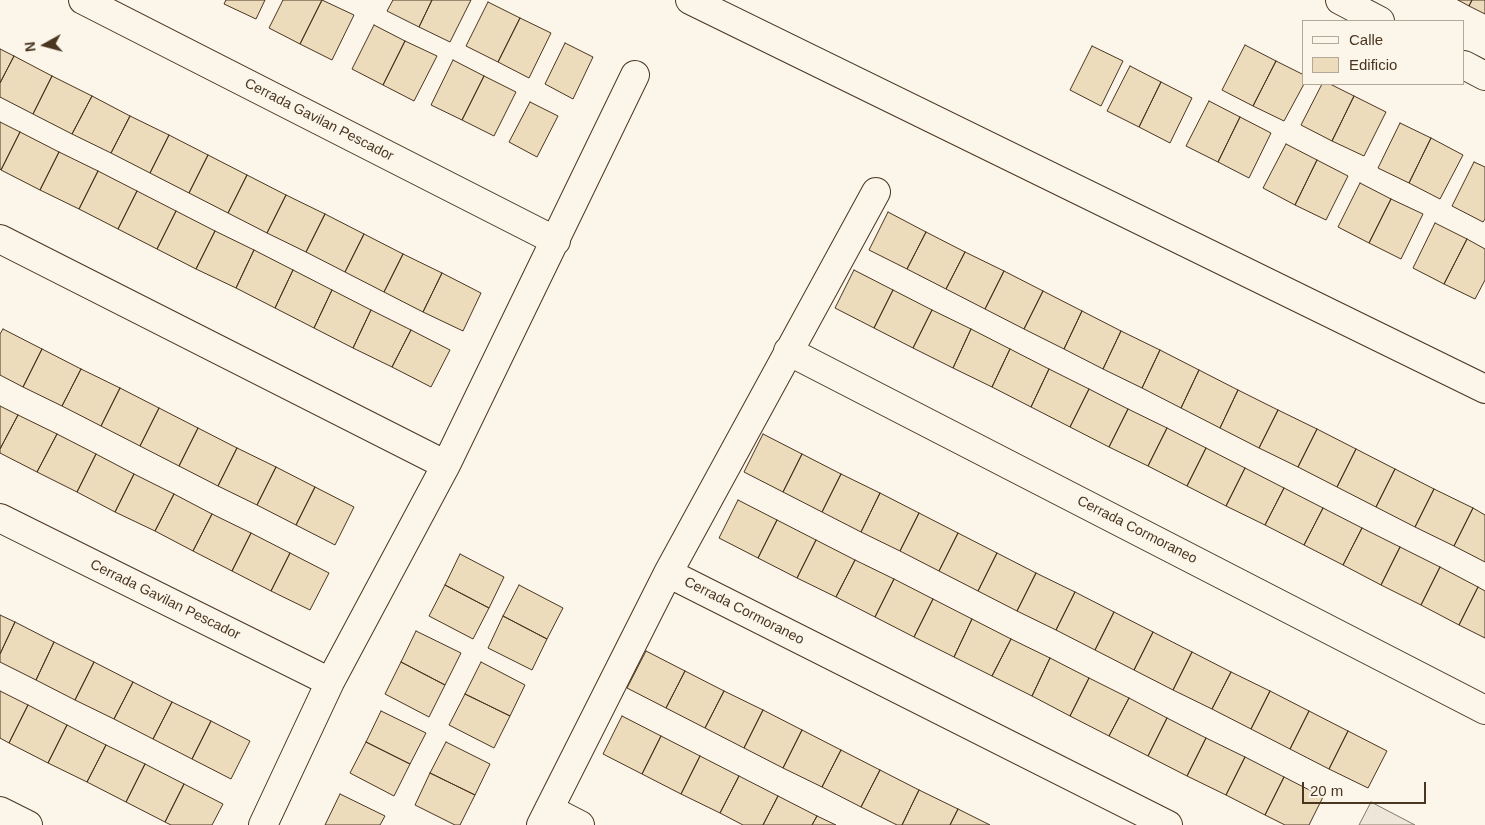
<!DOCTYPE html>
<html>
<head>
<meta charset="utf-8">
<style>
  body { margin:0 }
  #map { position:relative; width:1485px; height:825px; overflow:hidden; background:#fbf6e9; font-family:Arial,sans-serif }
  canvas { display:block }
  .legend { position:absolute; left:1302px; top:20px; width:162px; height:65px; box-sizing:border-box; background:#fbf6e9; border:1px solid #b4a999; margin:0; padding:6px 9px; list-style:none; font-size:15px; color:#4a3520 }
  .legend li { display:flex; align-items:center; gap:10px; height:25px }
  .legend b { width:25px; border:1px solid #b4a999 }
  .north { position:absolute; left:20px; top:20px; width:50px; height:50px; -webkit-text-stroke:4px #fbf6e9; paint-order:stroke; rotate:263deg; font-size:14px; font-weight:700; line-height:20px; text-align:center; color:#4a3520 }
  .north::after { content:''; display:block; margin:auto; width:18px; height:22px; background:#4a3520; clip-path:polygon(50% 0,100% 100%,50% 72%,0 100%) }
  .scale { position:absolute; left:1302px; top:782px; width:124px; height:22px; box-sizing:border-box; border:2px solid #4a3520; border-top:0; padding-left:6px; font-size:15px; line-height:18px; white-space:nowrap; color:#4a3520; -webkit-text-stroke:4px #fbf6e9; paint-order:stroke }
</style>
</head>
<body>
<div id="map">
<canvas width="1485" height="825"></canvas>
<ul class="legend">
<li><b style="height:6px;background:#fbf6e9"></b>Calle</li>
<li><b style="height:14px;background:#ecdcbc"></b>Edificio</li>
</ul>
<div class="north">N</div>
<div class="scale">20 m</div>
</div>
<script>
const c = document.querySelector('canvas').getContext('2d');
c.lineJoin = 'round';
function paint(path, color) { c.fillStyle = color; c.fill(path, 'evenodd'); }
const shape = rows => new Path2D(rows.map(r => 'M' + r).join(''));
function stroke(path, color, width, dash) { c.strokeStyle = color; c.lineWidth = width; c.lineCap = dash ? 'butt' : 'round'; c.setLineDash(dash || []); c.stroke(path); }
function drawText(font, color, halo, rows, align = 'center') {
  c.font = font + ' Arial,sans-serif'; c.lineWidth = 4; c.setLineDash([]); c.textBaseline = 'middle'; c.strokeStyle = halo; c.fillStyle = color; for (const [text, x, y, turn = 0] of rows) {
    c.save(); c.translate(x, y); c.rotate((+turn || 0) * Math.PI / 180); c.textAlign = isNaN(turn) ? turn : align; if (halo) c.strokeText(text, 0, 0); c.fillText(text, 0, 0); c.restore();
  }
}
const green = shape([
  [1371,802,1415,825,1359,825,1371,802]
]);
const building = shape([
  [226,0,265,0,256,19,224,4,226,0],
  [283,0,322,0,300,44,269,28,283,0],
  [322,0,354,15,332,60,300,44,322,0],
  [393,0,432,0,419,27,387,11,393,0],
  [432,0,471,0,450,42,419,27,432,0],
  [1458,0,1472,0,1469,6,1458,0],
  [1472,0,1485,0,1485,14,1469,6,1472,0],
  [488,2,520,18,498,62,466,46,488,2],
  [520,18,551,33,529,78,498,62,520,18],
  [374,25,405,41,383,85,352,69,374,25],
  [405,41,437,56,414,101,383,85,405,41],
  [565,43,593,57,573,99,545,84,565,43],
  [1245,45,1276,61,1253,106,1222,90,1245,45],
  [1092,46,1123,61,1101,106,1070,90,1092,46],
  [0,49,14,56,0,83,0,49],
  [14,56,52,76,33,114,0,97,0,83,14,56],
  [453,60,484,76,462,120,431,105,453,60],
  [1276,61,1304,75,1304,84,1284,121,1253,106,1276,61],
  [1130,66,1161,82,1139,127,1107,111,1130,66],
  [52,76,92,96,72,134,33,114,52,76],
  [484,76,516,92,494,136,462,120,484,76],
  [1161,82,1192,98,1170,143,1139,127,1161,82],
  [1322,84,1330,84,1354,96,1332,141,1301,125,1322,84],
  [92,96,130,116,111,153,72,134,92,96],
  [1354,96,1386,112,1364,156,1332,141,1354,96],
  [1209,101,1240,117,1218,162,1186,146,1209,101],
  [530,102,558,116,537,157,509,142,530,102],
  [130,116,169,135,150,173,111,153,130,116],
  [1240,117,1271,133,1249,178,1218,162,1240,117],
  [0,122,20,132,1,170,0,169,0,122],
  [1400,123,1431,138,1409,183,1378,168,1400,123],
  [20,132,59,152,40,190,1,170,20,132],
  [169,135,208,155,189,193,150,173,169,135],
  [1431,138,1463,155,1440,199,1409,183,1431,138],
  [1286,144,1317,160,1295,205,1263,188,1286,144],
  [59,152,98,171,79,209,40,190,59,152],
  [208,155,247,175,228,213,189,193,208,155],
  [1317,160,1348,176,1326,220,1295,205,1317,160],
  [1474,162,1485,167,1485,219,1483,222,1452,206,1474,162],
  [98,171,137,191,118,229,79,209,98,171],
  [247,175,286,195,267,233,228,213,247,175],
  [1360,183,1391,199,1369,243,1338,227,1360,183],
  [137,191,176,211,157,249,118,229,137,191],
  [286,195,325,214,306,252,267,233,286,195],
  [1391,199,1423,214,1401,259,1369,243,1391,199],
  [176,211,215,231,196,269,157,249,176,211],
  [888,212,926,232,907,269,869,250,888,212],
  [325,214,364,234,345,272,306,252,325,214],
  [1435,223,1467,239,1444,284,1413,268,1435,223],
  [215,231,254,250,236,288,196,269,215,231],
  [926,232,965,252,946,289,907,269,926,232],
  [364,234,403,254,384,292,345,272,364,234],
  [1467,239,1485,249,1485,280,1475,299,1444,284,1467,239],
  [254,250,293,270,275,308,236,288,254,250],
  [965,252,1004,271,985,309,946,289,965,252],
  [403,254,442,273,423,312,384,292,403,254],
  [293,270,332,290,314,328,275,308,293,270],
  [854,270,893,290,874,328,835,308,854,270],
  [1004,271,1043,291,1024,329,985,309,1004,271],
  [442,273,481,293,463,331,423,312,442,273],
  [332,290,371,310,353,348,314,328,332,290],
  [893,290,932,310,913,348,874,328,893,290],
  [1043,291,1082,311,1064,349,1024,329,1043,291],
  [371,310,411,330,392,367,353,348,371,310],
  [932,310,971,329,953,368,913,348,932,310],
  [1082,311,1121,331,1103,369,1064,349,1082,311],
  [3,329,42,349,23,387,0,375,0,334,3,329],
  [971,329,1010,349,992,387,953,368,971,329],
  [411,330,450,350,431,387,392,367,411,330],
  [1121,331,1160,350,1142,388,1103,369,1121,331],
  [42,349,81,369,62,406,23,387,42,349],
  [1010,349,1049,369,1031,407,992,387,1010,349],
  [1160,350,1199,370,1181,408,1142,388,1160,350],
  [81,369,120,388,101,426,62,406,81,369],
  [1049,369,1089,389,1070,427,1031,407,1049,369],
  [1199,370,1238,390,1220,428,1181,408,1199,370],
  [120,388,159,408,140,446,101,426,120,388],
  [1089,389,1128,409,1109,447,1070,427,1089,389],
  [1238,390,1278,410,1259,448,1220,428,1238,390],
  [0,406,18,415,0,449,0,406],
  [159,408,198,428,179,466,140,446,159,408],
  [1128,409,1167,428,1148,466,1109,447,1128,409],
  [1278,410,1317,429,1298,467,1259,448,1278,410],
  [18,415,57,434,37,472,0,453,0,449,18,415],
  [198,428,237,448,218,486,179,466,198,428],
  [1167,428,1206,448,1187,486,1148,466,1167,428],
  [1317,429,1356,449,1337,487,1298,467,1317,429],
  [57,434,96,454,77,492,37,472,57,434],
  [763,434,802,454,783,492,744,472,763,434],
  [237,448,276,467,257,505,218,486,237,448],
  [1206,448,1245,468,1226,506,1187,486,1206,448],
  [1356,449,1395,469,1376,507,1337,487,1356,449],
  [96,454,134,474,115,512,77,492,96,454],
  [802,454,841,474,822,512,783,492,802,454],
  [276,467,315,487,296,525,257,505,276,467],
  [1245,468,1284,488,1265,525,1226,506,1245,468],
  [1395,469,1434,489,1415,527,1376,507,1395,469],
  [134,474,174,494,155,531,115,512,134,474],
  [841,474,880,493,861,532,822,512,841,474],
  [315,487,354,507,335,545,296,525,315,487],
  [1284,488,1323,508,1304,545,1265,525,1284,488],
  [1434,489,1473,508,1454,546,1415,527,1434,489],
  [880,493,919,513,900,551,861,532,880,493],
  [174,494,212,514,193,551,155,531,174,494],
  [738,500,777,520,758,558,719,538,738,500],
  [1323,508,1362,528,1343,565,1304,545,1323,508],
  [1473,508,1485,515,1485,562,1454,546,1473,508],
  [919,513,958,533,939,571,900,551,919,513],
  [212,514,251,533,232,571,193,551,212,514],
  [777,520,816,540,797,578,758,558,777,520],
  [1362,528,1400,547,1381,585,1343,565,1362,528],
  [251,533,290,553,271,591,232,571,251,533],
  [958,533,997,553,978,591,939,571,958,533],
  [816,540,855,560,836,597,797,578,816,540],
  [1400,547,1440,567,1421,605,1381,585,1400,547],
  [290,553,329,573,310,610,271,591,290,553],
  [997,553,1036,573,1017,611,978,591,997,553],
  [460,554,504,577,489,608,445,585,460,554],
  [855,560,894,579,875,617,836,597,855,560],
  [1440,567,1478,587,1459,625,1421,605,1440,567],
  [1036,573,1075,592,1056,630,1017,611,1036,573],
  [894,579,933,599,914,637,875,617,894,579],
  [445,585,489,608,473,639,429,616,445,585],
  [519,585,563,608,547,639,503,616,519,585],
  [1478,587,1485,591,1485,638,1459,625,1478,587],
  [1075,592,1114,612,1095,650,1056,630,1075,592],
  [933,599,972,619,954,657,914,637,933,599],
  [1114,612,1153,632,1134,670,1095,650,1114,612],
  [0,615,15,622,0,654,0,615],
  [503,616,547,639,532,670,488,648,503,616],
  [972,619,1011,639,992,676,954,657,972,619],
  [15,622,54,642,36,680,0,662,0,654,15,622],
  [416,631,461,653,445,685,401,662,416,631],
  [1153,632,1192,652,1173,690,1134,670,1153,632],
  [1011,639,1050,658,1032,696,992,676,1011,639],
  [54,642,94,662,75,700,36,680,54,642],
  [646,651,685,671,666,708,627,688,646,651],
  [1192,652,1231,672,1212,709,1173,690,1192,652],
  [1050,658,1089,678,1070,716,1032,696,1050,658],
  [94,662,133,682,114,719,75,700,94,662],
  [401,662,445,685,429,717,385,694,401,662],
  [481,662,525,685,510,716,465,694,481,662],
  [685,671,724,691,705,728,666,708,685,671],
  [1231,672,1270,691,1251,729,1212,709,1231,672],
  [1089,678,1129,698,1109,736,1070,716,1089,678],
  [133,682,172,702,153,739,114,719,133,682],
  [0,691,28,705,9,743,0,738,0,691],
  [724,691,763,710,744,748,705,728,724,691],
  [1270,691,1309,711,1290,749,1251,729,1270,691],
  [465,694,510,716,494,748,449,725,465,694],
  [1129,698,1167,718,1148,756,1109,736,1129,698],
  [172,702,211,721,192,759,153,739,172,702],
  [28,705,67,725,48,763,9,743,28,705],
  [763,710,802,730,783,768,744,748,763,710],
  [381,711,426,733,410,764,366,742,381,711],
  [1309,711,1348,731,1329,769,1290,749,1309,711],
  [622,716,661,736,642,774,603,754,622,716],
  [1167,718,1206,738,1187,776,1148,756,1167,718],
  [211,721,250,741,231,779,192,759,211,721],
  [67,725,106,745,87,782,48,763,67,725],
  [802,730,841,750,822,787,783,768,802,730],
  [1348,731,1387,751,1368,788,1329,769,1348,731],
  [661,736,700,756,681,794,642,774,661,736],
  [1206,738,1245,757,1226,795,1187,776,1206,738],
  [366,742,410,764,394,796,350,773,366,742],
  [446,742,490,764,475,795,430,773,446,742],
  [106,745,145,764,126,802,87,782,106,745],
  [841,750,880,770,861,807,822,787,841,750],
  [700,756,739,776,720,813,681,794,700,756],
  [1245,757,1284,777,1265,815,1226,795,1245,757],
  [145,764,184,784,165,822,126,802,145,764],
  [880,770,919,790,902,825,897,825,861,807,880,770],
  [430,773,475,795,460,825,455,825,415,805,430,773],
  [739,776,778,796,763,825,743,825,720,813,739,776],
  [1284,777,1323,797,1309,825,1285,825,1265,815,1284,777],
  [184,784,223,804,212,825,171,825,165,822,184,784],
  [919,790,958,809,950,825,902,825,919,790],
  [340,794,385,816,380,825,325,825,340,794],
  [778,796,817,816,812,825,763,825,778,796],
  [958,809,990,825,950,825,958,809],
  [817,816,836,825,812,825,817,816]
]);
const minor = shape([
  [83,0,556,241],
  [690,0,1485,389],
  [1340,0,1380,21],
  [1464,65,1485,76],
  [0,239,446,465],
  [788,351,1485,710],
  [0,518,330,682],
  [668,573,1168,825],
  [549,809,580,825],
  [0,811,28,825],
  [263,825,330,682,446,465,635,75],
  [541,825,668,573,876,192]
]);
const streetNames = [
  ["Cerrada Gavilan Pescador",319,120,27],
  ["Cerrada Cormoraneo",1137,530,27],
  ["Cerrada Gavilan Pescador",165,600,26],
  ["Cerrada Cormoraneo",744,611,27]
];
paint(green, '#ede6d9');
stroke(green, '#887966', 1);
paint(building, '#ecdcbc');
stroke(building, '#4a3520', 1);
stroke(minor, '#4a3520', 30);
stroke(minor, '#fbf6e9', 28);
drawText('14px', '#4a3520', '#fbf6e9', streetNames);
</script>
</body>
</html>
